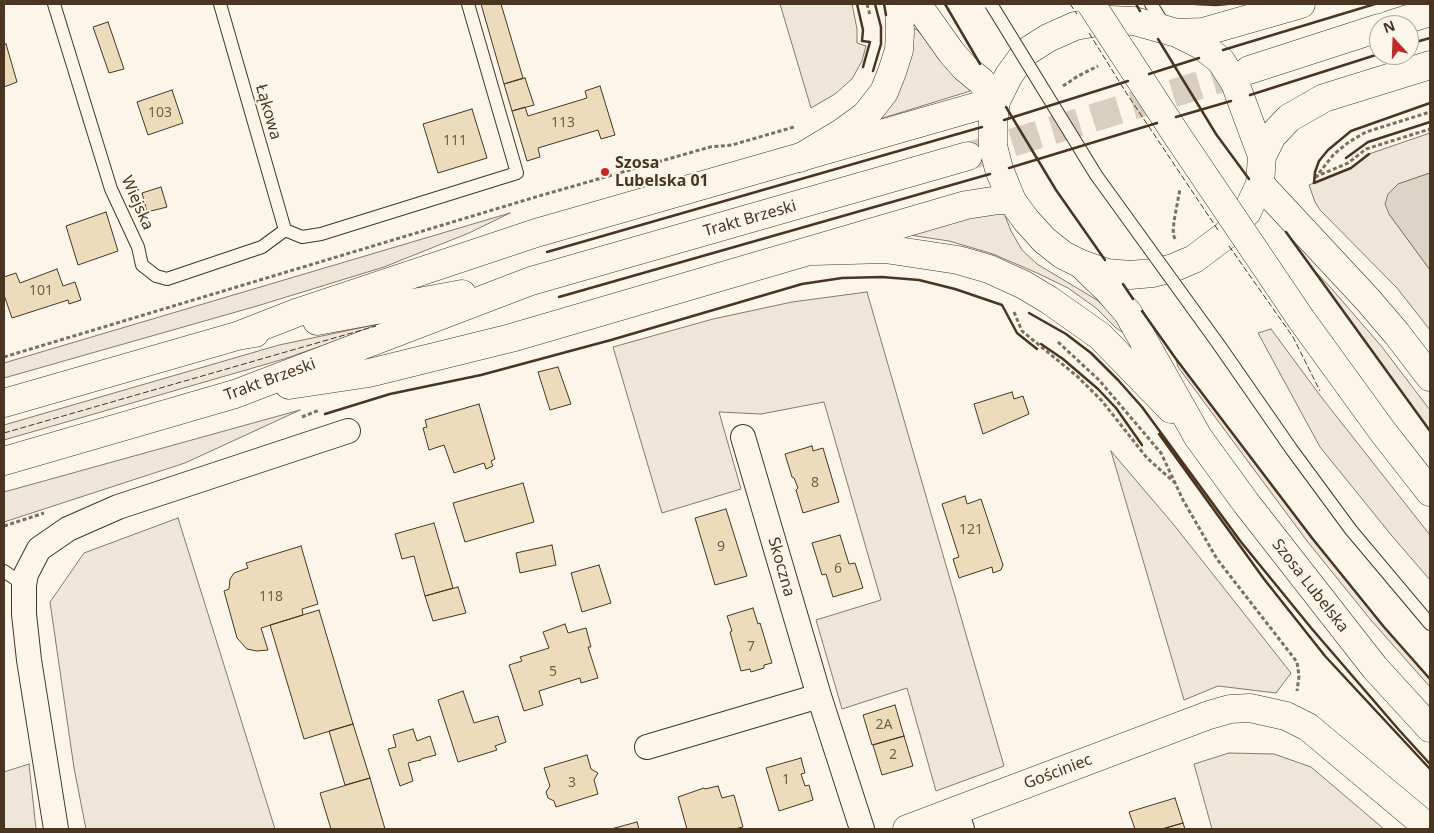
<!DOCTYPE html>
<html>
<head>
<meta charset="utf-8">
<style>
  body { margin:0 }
  #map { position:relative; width:1434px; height:833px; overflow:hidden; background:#fbf6e9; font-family:"Noto Sans",sans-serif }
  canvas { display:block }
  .frame { position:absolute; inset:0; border:5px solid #4a3520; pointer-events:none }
  .north { position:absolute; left:1369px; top:15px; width:50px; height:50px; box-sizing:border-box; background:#fbf6e9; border:1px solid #b4a999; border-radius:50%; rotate:340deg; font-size:14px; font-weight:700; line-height:20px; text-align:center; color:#4a3520 }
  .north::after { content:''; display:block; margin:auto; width:18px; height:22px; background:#c62828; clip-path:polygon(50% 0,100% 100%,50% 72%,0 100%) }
</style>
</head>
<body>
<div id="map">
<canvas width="1434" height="833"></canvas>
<div class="frame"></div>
<div class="north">N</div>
</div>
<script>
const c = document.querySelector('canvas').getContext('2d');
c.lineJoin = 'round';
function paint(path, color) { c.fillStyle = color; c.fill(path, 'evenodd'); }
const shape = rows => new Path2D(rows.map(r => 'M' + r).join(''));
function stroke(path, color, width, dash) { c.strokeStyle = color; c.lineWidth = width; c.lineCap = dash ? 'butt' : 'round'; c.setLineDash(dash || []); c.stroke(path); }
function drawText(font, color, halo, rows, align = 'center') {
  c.font = font + ' "Noto Sans",sans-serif'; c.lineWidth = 4; c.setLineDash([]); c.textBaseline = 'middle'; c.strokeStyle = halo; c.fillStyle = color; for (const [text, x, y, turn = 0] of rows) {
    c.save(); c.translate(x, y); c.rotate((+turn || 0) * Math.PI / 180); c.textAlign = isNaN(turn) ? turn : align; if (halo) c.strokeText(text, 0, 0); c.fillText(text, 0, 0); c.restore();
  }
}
const green = shape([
  [780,4,852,4,857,29,857,43,866,46,862,61,852,79,835,94,811,108,780,4],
  [912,29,916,29,971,87,970,91,880,119,912,29],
  [1430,133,1430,173,1398,184,1389,214,1430,270,1430,330,1397,288,1320,210,1315,202,1309,185,1351,168,1369,154,1430,133],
  [510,213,469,233,384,267,257,306,4,378,4,363,510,213],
  [1004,213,1011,231,1022,250,1037,264,1097,300,1126,328,1134,340,1116,328,1096,308,1068,288,1037,273,993,254,949,241,903,234,938,222,1004,213],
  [1312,268,1331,288,1382,347,1430,410,1430,431,1312,268],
  [867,292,1004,766,936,791,907,688,842,709,816,620,881,600,824,402,761,414,719,412,741,489,662,513,613,347,713,319,792,302,867,292],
  [393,321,284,359,4,440,4,425,279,345,393,321],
  [1271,329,1322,398,1430,535,1430,580,1392,536,1320,447,1258,333,1271,329],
  [1176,359,1312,538,1384,627,1430,679,1430,687,1370,619,1307,541,1178,367,1176,359],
  [300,410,185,463,4,522,4,492,300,410],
  [1111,451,1174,525,1291,673,1276,693,1218,686,1184,700,1111,451],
  [178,518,214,633,275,829,86,829,74,768,50,602,84,553,178,518],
  [1229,753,1274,754,1311,767,1384,829,1212,829,1194,764,1229,753],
  [29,764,36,829,4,829,4,772,29,764]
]);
const water = shape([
  [1430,173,1430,270,1389,214,1385,204,1388,194,1398,184,1430,173]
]);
const building = shape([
  [481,4,501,4,523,78,504,84,481,4],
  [108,22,124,69,109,73,93,27,108,22],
  [6,44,17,82,4,87,4,45,6,44],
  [525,78,534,105,512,111,504,84,525,78],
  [600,86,615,135,601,139,598,130,538,148,540,157,527,161,512,111,525,107,528,116,587,98,585,91,600,86],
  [172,90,183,123,148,135,137,102,172,90],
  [472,109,487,158,438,173,423,124,472,109],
  [161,187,167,207,147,212,142,193,161,187],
  [106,212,118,251,78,265,66,226,106,212],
  [57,269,63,286,75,282,81,300,69,304,68,300,12,318,4,295,4,277,16,273,20,283,57,269],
  [558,367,571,404,550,410,538,372,558,367],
  [1012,392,1014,399,1023,396,1029,414,983,434,974,404,1012,392],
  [479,404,495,459,491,461,493,466,486,469,484,463,454,473,444,445,429,450,423,428,427,427,425,420,479,404],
  [812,446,813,451,823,448,839,502,803,513,796,490,798,488,794,478,792,477,785,454,812,446],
  [523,483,534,522,465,542,453,503,523,483],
  [965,496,967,504,981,499,1003,565,1001,570,993,573,992,567,959,578,953,559,959,557,942,504,965,496],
  [726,509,747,576,715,585,695,518,726,509],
  [434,523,453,588,425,596,414,556,402,559,395,534,434,523],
  [840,535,849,564,855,563,863,588,833,597,826,574,822,575,812,543,840,535],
  [552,545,556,565,520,573,516,553,552,545],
  [301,546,318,604,302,609,303,615,261,628,268,650,257,651,247,649,237,638,224,591,229,589,230,579,234,573,248,568,246,563,301,546],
  [599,565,611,603,582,612,571,573,599,565],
  [458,587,466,613,433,621,425,596,458,587],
  [753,608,758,624,760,623,772,663,764,665,764,668,751,672,750,669,741,671,730,632,732,631,727,616,753,608],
  [319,610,353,724,304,739,270,625,319,610],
  [565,624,568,633,586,628,591,647,588,647,598,678,581,683,580,678,539,691,543,705,524,711,509,665,522,661,520,657,549,648,543,632,565,624],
  [463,691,474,723,498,716,506,742,495,746,497,750,458,762,438,700,463,691],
  [895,705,904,736,872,745,863,715,895,705],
  [353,724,370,778,345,785,329,731,353,724],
  [413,729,417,741,430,736,436,755,421,759,420,761,420,760,408,763,413,781,400,786,388,749,396,747,393,735,413,729],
  [904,736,913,766,882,775,873,745,904,736],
  [587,755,591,769,598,773,594,780,598,794,556,807,554,801,548,798,546,792,550,786,544,768,587,755],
  [801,758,805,773,801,774,805,786,809,785,813,800,779,811,766,768,801,758],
  [370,778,385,829,331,829,320,793,370,778],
  [718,786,722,798,734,795,743,827,735,829,687,829,678,797,704,788,705,789,718,786],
  [1175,798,1183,823,1162,829,1135,829,1129,812,1175,798],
  [637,822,639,829,611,829,637,822],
  [1183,823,1185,829,1162,829,1183,823]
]);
const primaryTunnel = shape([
  [972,155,1249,70]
]);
const path = shape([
  [867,4,870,15],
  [1063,86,1078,76,1098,66],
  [1315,177,1348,163,1366,149,1430,129],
  [1315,178,1334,154,1349,142,1366,132,1430,112],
  [1175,239,1173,234,1174,221,1180,189],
  [1014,312,1022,331,1078,377,1102,401,1147,458,1174,482],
  [1058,342,1099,380,1161,453,1183,500,1217,559,1297,662,1299,676,1297,691],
  [4,357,539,196,710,147,732,145,794,127],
  [302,417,319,410],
  [4,526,44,513]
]);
const service = shape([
  [54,4,111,189,138,247,142,265,156,276,167,279,262,247,285,230],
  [220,4,285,230],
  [1151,4,1166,28],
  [285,230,302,237,321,234,517,173,468,4],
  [1219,345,1292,450,1351,530,1430,624],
  [4,571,24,585]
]);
const minor = shape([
  [743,437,819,696,862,829],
  [647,747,819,696],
  [956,810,962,829],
  [56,829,29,660,24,614,24,585,26,574,39,549,68,529,118,507,348,431]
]);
const tertiary = shape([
  [907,829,1209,715,1230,709,1250,708,1286,716,1308,727,1430,829]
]);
const primary = shape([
  [1109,20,1134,21,1177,33,1201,45,1221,61,1235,83,1262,156,1260,184,1247,212,1226,235,1194,259,1173,268,1153,273,1130,275,1107,273,1081,264,1063,255,1044,240,1026,220,1012,201,999,169,993,146,993,123,996,101,1009,75,1026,52,1048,38,1075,26,1109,20],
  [1389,25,1430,12],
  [1177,33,1203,32,1301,4],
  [1249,70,1379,28],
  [1262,156,1272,136,1289,118,1324,98,1430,65],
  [1260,184,1368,300,1397,334,1430,377],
  [317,321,462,294],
  [237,336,296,313,536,233,996,101],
  [289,385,369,373,511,338,966,205,999,200,1012,201],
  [4,403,237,336,255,333],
  [4,461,235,394,531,281,968,156]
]);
const motorway = shape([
  [917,4,951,52,965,68,981,81,996,101],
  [800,158,843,132,866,115,884,92,892,72,899,50,900,32,899,4],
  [814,251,885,249,958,260,989,269,1024,285,1049,300,1100,336,1171,409],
  [1081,264,1109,291,1128,313,1198,437,1246,503,1375,668,1430,728],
  [1301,319,1383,432,1430,492]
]);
const serviceBridge = shape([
  [991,4,1096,175,1219,345]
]);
const motorwayBridge = shape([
  [1091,4,1178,137,1301,319]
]);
const fence = shape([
  [1070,4,1077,14],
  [1089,33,1127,94,1218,230],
  [1229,246,1293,337,1320,391],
  [4,433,376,326]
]);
const wall = shape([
  [857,4,863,30,862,41,870,42,863,67],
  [884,4,886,15],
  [945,4,980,64],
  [1136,4,1140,11],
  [1196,4,1216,5,1227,4],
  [1158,39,1216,134,1249,179],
  [1409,44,1430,38],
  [1223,50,1375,4],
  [873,71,881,44,881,27,875,4],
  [1149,74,1199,58],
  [1250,95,1379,54],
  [1006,107,1056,190,1105,260],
  [1176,117,1231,101],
  [1004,120,1128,81],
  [1369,154,1351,168,1314,183,1315,172,1319,161,1328,150,1351,131,1430,103],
  [1346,158,1368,142,1430,122],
  [1009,168,1157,123],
  [1286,232,1430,431],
  [547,252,982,127],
  [1123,284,1133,299],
  [559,297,990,174],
  [1142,311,1176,359,1312,538],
  [1029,313,1066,334,1091,353,1118,380,1142,407,1241,542,1312,629,1399,730,1430,764],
  [1041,344,1063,359,1098,389,1116,408,1142,445],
  [325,414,390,394,481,375,611,340,802,284,842,278,882,277,919,280,955,289,1002,305,1017,333,1037,349],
  [1159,434,1264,579,1325,656,1430,769],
  [1312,538,1384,627,1430,679]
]);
const markers = [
  [605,172,5,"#c62828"]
];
const numberNames = [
  ["103",160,113],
  ["113",563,123],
  ["111",455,141],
  ["101",41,291],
  ["8",815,483],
  ["121",971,530],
  ["9",721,547],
  ["6",838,569],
  ["118",271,597],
  ["7",751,647],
  ["5",553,672],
  ["2A",884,725],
  ["2",893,755],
  ["1",786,780],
  ["3",572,783]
];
const streetNames = [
  ["Łąkowa",268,112,74],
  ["Wiejska",137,203,66],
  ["Trakt Brzeski",750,219,-16],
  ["Trakt Brzeski",270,380,-20],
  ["Skoczna",781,567,74],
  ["Szosa Lubelska",1310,586,52],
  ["Gościniec",1058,772,-21]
];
const poiNames = [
  ["Szosa",615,163],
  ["Lubelska 01",615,181]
];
paint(green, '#ede6d9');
stroke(green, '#887966', 1);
paint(water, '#dcd4c6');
stroke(water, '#887966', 1);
paint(building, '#ecdcbc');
stroke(building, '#4a3520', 1);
stroke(primaryTunnel, '#d8cfc1', 28, [28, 14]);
stroke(service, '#4a3520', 14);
stroke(minor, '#4a3520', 26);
stroke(tertiary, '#4a3520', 29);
stroke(primary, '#4a3520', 29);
stroke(motorway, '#4a3520', 29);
stroke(path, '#7f6f5c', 3, [4, 2.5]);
stroke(service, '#fbf6e9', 12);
stroke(minor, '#fbf6e9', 24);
stroke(tertiary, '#fbf6e9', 28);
stroke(primary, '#fbf6e9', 28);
stroke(motorway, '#fbf6e9', 28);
stroke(serviceBridge, '#4a3520', 14, []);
stroke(motorwayBridge, '#4a3520', 29, []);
stroke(serviceBridge, '#fbf6e9', 12);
stroke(motorwayBridge, '#fbf6e9', 28);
stroke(fence, '#4a3520', 1, [6, 2.5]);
stroke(wall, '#4a3520', 2.5);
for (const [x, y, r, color] of markers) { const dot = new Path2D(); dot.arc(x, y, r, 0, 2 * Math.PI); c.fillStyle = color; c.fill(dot); stroke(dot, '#fbf6e9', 2); }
drawText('14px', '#725f47', null, numberNames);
drawText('16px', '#4a3520', '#fbf6e9', streetNames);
drawText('bold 16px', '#4a3520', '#fbf6e9', poiNames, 'left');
</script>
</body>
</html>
